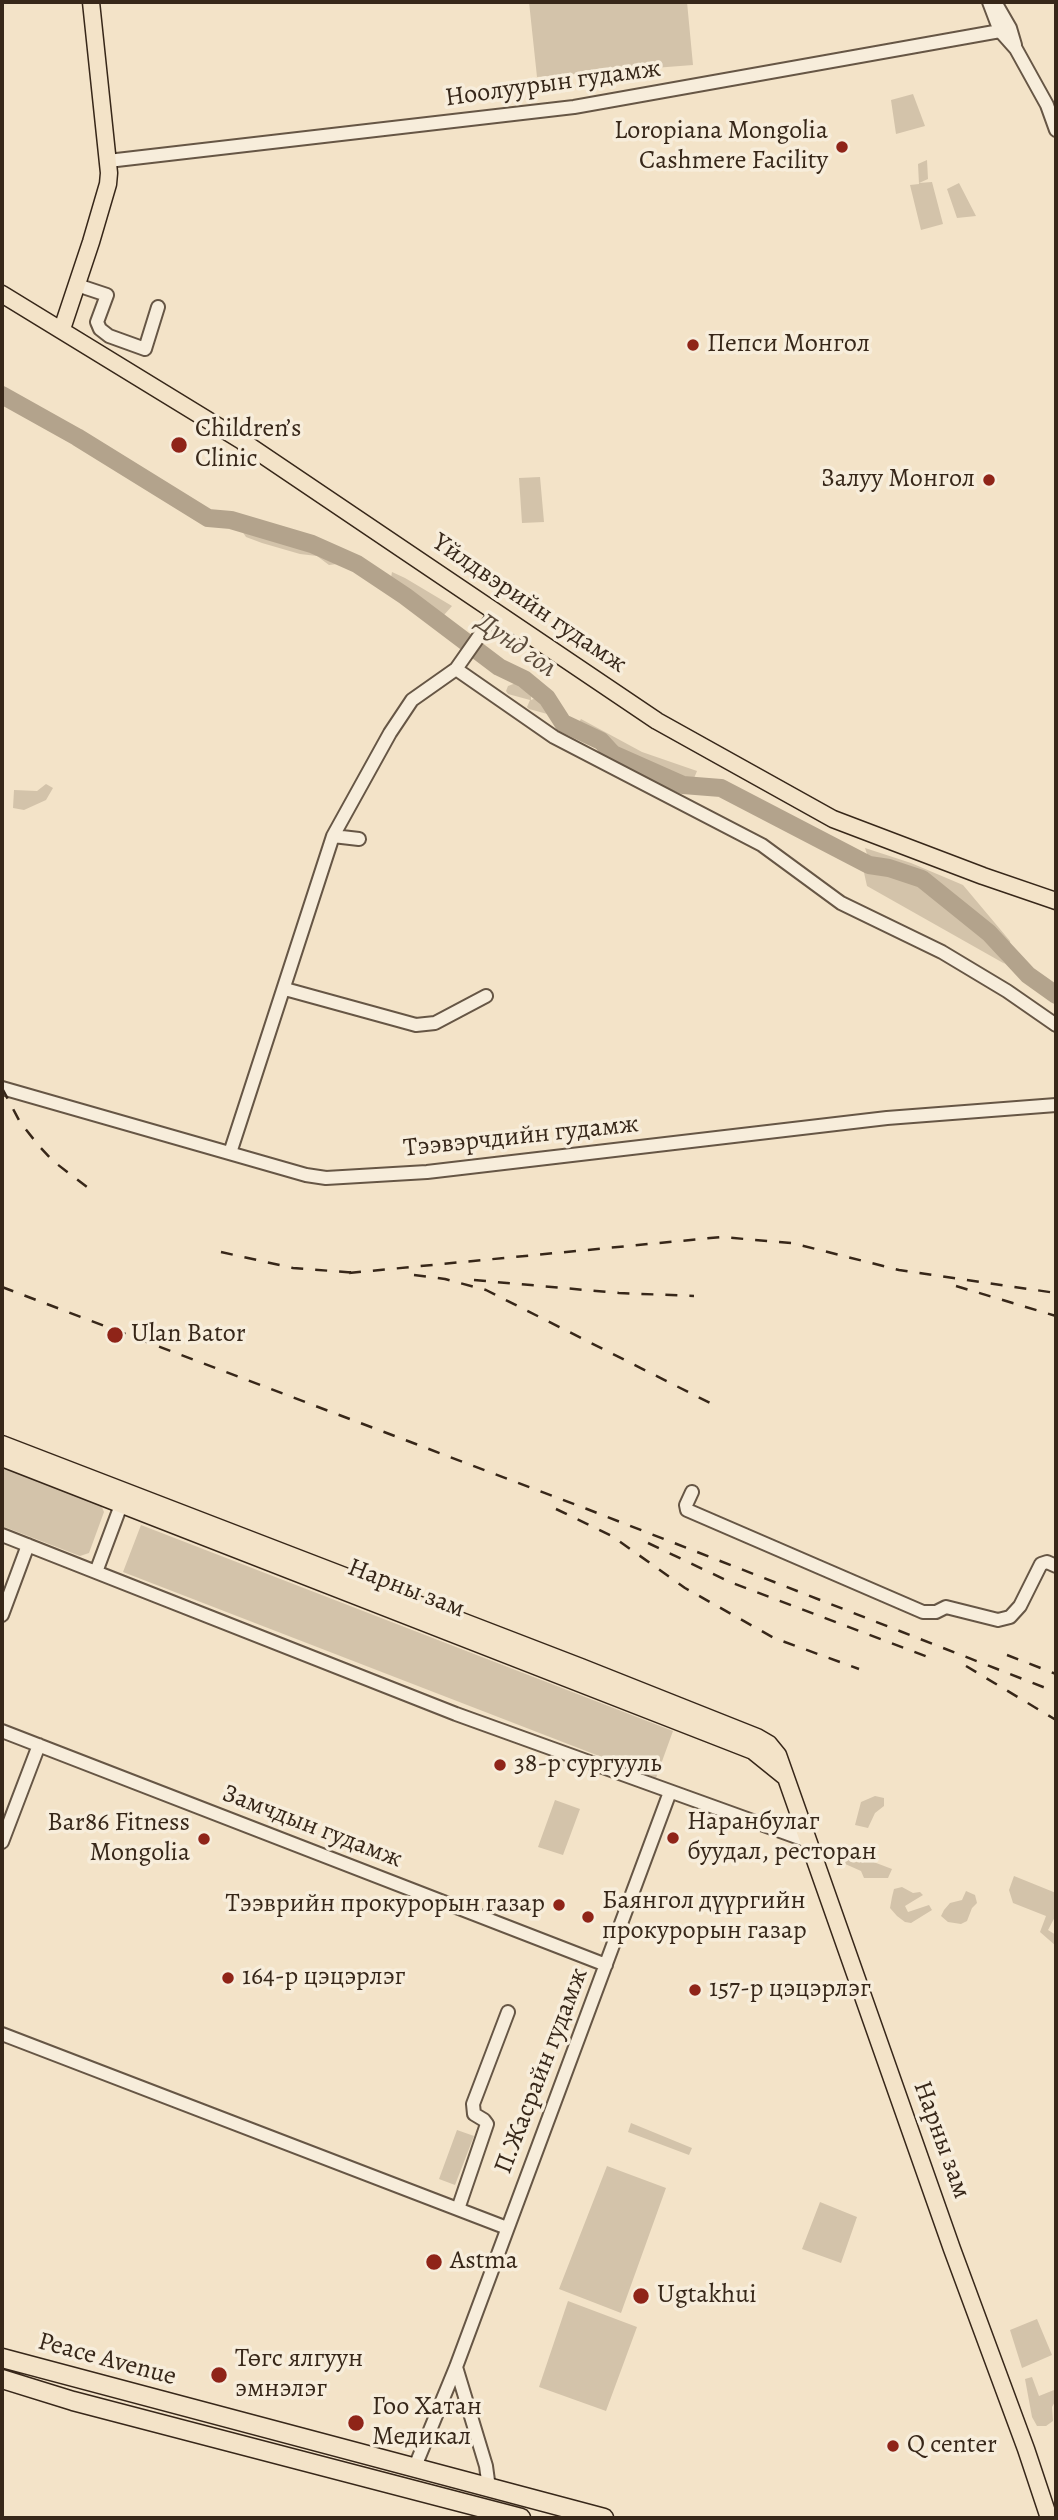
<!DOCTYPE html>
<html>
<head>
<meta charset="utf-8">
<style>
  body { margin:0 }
  #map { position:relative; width:1058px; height:2520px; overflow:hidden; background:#f3e3c8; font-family:Alegreya,serif }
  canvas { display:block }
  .frame { position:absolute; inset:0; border:4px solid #372719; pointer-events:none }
</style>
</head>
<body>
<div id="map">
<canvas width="1058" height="2520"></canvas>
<div class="frame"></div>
</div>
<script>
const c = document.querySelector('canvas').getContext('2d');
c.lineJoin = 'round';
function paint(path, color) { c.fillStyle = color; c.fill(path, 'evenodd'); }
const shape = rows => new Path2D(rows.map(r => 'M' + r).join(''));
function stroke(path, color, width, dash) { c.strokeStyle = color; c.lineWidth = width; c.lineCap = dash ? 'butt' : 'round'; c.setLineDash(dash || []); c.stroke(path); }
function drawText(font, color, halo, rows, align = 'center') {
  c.font = font + ' Alegreya,serif'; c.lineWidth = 7; c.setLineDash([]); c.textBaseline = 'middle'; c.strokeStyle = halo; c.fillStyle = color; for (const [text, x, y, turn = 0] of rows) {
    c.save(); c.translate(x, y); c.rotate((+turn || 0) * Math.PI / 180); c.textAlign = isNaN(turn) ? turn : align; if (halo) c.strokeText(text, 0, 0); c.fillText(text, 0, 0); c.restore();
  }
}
const green = shape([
  [529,2,687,2,693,65,537,77],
  [913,94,925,126,896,134,891,100],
  [927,160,928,179,919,183,932,182,943,224,921,230,910,185,919,184,918,164],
  [959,183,976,216,957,218,947,189],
  [540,477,544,522,522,523,519,478],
  [245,528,296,542,342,560,337,564,329,565,317,556,300,554,262,543,246,537,242,531],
  [392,572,405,578,452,606,444,615,402,592,390,583],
  [516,683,522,686,531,696,531,700,536,698,543,702,552,712,551,715,529,709,527,707,530,700,508,694,506,691,508,686],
  [581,719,642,752,697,771,692,783,624,756,578,724],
  [46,784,53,788,46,800,24,810,13,808,14,790,37,791],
  [865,848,911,863,963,885,1010,941,1011,950,993,932,931,883,903,868,869,860],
  [863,868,903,876,926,887,986,939,1005,964,867,886],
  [6,1468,101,1505,104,1512,89,1553,80,1556,2,1526,2,1470],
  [141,1525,673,1731,656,1778,123,1572],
  [875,1796,884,1798,884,1806,875,1813,868,1828,855,1825,861,1802],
  [555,1800,580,1809,563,1855,538,1847],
  [834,1847,892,1869,888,1878,864,1878,861,1871,834,1859,832,1852],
  [1014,1876,1056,1893,1056,1915,1048,1930,1056,1935,1056,1946,1040,1932,1046,1916,1013,1903,1009,1890],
  [902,1887,913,1893,920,1892,923,1895,905,1906,908,1912,929,1905,932,1910,911,1923,905,1922,897,1916,890,1908,892,1897,894,1889],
  [966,1891,975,1895,977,1903,972,1908,967,1921,961,1924,948,1922,941,1916,944,1910,950,1903,962,1900],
  [631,2123,692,2148,689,2155,628,2132],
  [457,2130,474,2136,455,2185,439,2179],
  [607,2166,666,2188,621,2313,559,2289],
  [820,2202,857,2217,841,2263,802,2249],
  [568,2301,637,2327,606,2411,539,2387],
  [1037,2319,1052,2355,1022,2368,1010,2330],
  [1032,2377,1039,2396,1054,2390,1056,2394,1056,2400,1052,2407,1053,2421,1046,2426,1037,2426,1032,2417,1025,2379]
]);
const river = shape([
  [2,395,77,437,208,518,231,520,312,544,357,564,405,596,499,667,524,679,547,698,563,723,601,741,613,754,683,785,721,788,869,865,889,868,922,879,989,933,1028,975,1056,995]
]);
const minor = shape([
  [989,2,1000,31,1016,49,1047,105,1056,130],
  [995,2,1010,28,1015,45],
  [108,161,574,107,1000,31],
  [77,285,107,295,97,322,100,329,109,336,145,349,158,307],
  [456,669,554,737,762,845,841,903,942,952,1007,991,1056,1025],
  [333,836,359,839],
  [285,989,416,1025,435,1023,486,996],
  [2,1088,306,1175,326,1178,427,1172,887,1118,1056,1105],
  [230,1153,333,836,390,733,412,700,456,669,496,612],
  [692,1492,686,1505,687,1510,923,1612,936,1612,946,1607,998,1620,1010,1617,1020,1606,1041,1564,1047,1562,1056,1566],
  [2,1535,456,1714,808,1841],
  [96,1572,124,1497],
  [2,1615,28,1545],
  [2,1731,606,1965],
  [2,1842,39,1745],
  [2,2034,507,2228],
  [458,2209,487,2124,484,2120,474,2114,473,2104,508,2012],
  [456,2367,486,2466,489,2488],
  [414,2469,456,2367,670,1792]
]);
const major = shape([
  [2,294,242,441,657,721,833,819,983,876,1056,901],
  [62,329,91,242,108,184,109,173,91,2],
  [2,1444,581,1667,757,1737,769,1744,778,1755,952,2249,1026,2449,1049,2518],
  [2,1458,753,1751,784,1776]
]);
const highway = shape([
  [2,2358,604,2518],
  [2,2379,73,2401,521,2518]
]);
const rail = shape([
  [2,1088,20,1122,39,1146,53,1161,95,1193],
  [221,1252,293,1268,358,1273],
  [349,1273,721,1237,792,1243,899,1270,1056,1293],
  [414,1275,445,1279,486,1290,714,1405],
  [474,1280,619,1293,694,1296],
  [956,1286,1056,1316],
  [2,1287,587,1509,1056,1692],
  [556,1509,612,1536,685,1588,774,1638,859,1669],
  [648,1543,730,1582,933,1659],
  [1007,1655,1056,1674],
  [966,1666,1056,1720]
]);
const markers = [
  [842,147,7,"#8f2418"],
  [693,345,7,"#8f2418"],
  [179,445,9,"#8f2418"],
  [989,480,7,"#8f2418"],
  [115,1335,9,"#8f2418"],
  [500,1765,7,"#8f2418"],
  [673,1838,7,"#8f2418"],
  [204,1839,7,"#8f2418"],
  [559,1905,7,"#8f2418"],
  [588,1917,7,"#8f2418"],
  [228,1978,7,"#8f2418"],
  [695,1990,7,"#8f2418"],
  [434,2262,9,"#8f2418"],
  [641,2296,9,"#8f2418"],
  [219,2375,9,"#8f2418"],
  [356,2423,9,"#8f2418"],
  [893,2446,7,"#8f2418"]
];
const streetNames = [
  ["Ноолуурын гудамж",553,84,-8],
  ["Yйлдвэрийн гудамж",529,604,34],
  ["Тээвэрчдийн гудамж",521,1137,-6],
  ["Нарны зам",406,1589,21],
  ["Замчдын гудамж",312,1827,21],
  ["П.Жасрайн гудамж",542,2071,-69],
  ["Нарны зам",941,2140,70],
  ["Peace Avenue",107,2360,15]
];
const poiNames = [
  ["Loropiana Mongolia",828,132,"right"],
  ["Cashmere Facility",828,162,"right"],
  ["Пепси Монгол",707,345],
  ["Children’s",195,430],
  ["Clinic",195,460],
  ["Залуу Монгол",975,480,"right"],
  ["Ulan Bator",131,1335],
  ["38-р сургууль",514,1765],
  ["Наранбулаг",687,1823],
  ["буудал, ресторан",687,1853],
  ["Bar86 Fitness",190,1824,"right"],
  ["Mongolia",190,1854,"right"],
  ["Баянгол дүүргийн",602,1902],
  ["прокурорын газар",602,1932],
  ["Тээврийн прокурорын газар",545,1905,"right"],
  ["164-р цэцэрлэг",242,1978],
  ["157-р цэцэрлэг",709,1990],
  ["Astma",450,2262],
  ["Ugtakhui",657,2296],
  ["Төгс ялгуун",235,2360],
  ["эмнэлэг",235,2390],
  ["Гоо Хатан",372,2408],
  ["Медикал",372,2438],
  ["Q center",907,2446]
];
const waterNames = [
  ["Дунд гол",516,646,35]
];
paint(green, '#d3c3aa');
stroke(river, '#b3a38c', 18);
stroke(minor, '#665645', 16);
stroke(major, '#372719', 19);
stroke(highway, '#372719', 21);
stroke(minor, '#f7eddb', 12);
stroke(major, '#f3e3c8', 16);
stroke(highway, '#f3e3c8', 18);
stroke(rail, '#372719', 2.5, [12, 12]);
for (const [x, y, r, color] of markers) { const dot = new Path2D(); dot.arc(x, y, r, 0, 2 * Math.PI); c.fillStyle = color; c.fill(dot); stroke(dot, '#f7eddb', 2.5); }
drawText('26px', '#372719', '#f7eddb', streetNames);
drawText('26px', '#372719', '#f7eddb', poiNames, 'left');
drawText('italic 28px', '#5c4c3c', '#f7eddb', waterNames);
</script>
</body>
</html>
